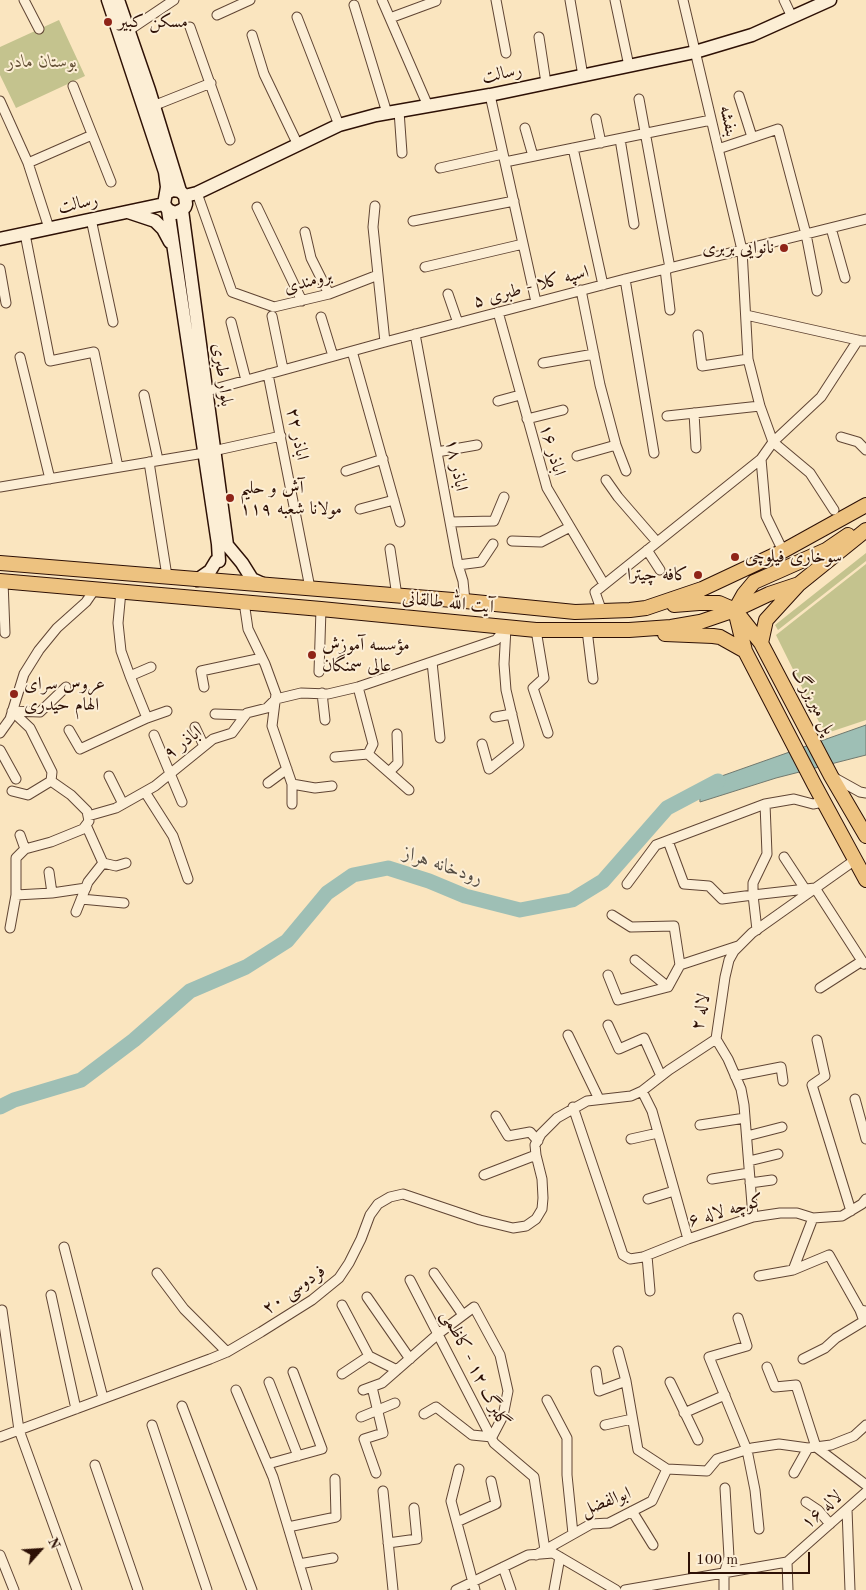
<!DOCTYPE html>
<html>
<head>
<meta charset="utf-8">
<style>
  body { margin:0 }
  #map { position:relative; width:866px; height:1590px; overflow:hidden; background:#fae5bf; font-family:"Old Standard TT",serif }
  canvas { display:block }
  .north { position:absolute; left:15px; top:1525px; width:50px; height:50px; -webkit-text-stroke:4px #fceed5; paint-order:stroke; rotate:64deg; font-size:14px; font-weight:700; line-height:20px; text-align:center; color:#2d1005 }
  .north::after { content:''; display:block; margin:auto; width:18px; height:22px; background:#2d1005; clip-path:polygon(50% 0,100% 100%,50% 72%,0 100%) }
  .scale { position:absolute; left:688px; top:1552px; width:122px; height:22px; box-sizing:border-box; border:2px solid #2d1005; border-top:0; padding-left:6px; font-size:15px; line-height:18px; white-space:nowrap; color:#2d1005; -webkit-text-stroke:4px #fceed5; paint-order:stroke }
</style>
</head>
<body>
<div id="map">
<canvas width="866" height="1590"></canvas>
<div class="north">N</div>
<div class="scale">100 m</div>
</div>
<script>
const c = document.querySelector('canvas').getContext('2d');
c.lineJoin = 'round';
function paint(path, color) { c.fillStyle = color; c.fill(path, 'evenodd'); }
const shape = rows => new Path2D(rows.map(r => 'M' + r).join(''));
function stroke(path, color, width, dash) { c.strokeStyle = color; c.lineWidth = width; c.lineCap = dash ? 'butt' : 'round'; c.setLineDash(dash || []); c.stroke(path); }
function drawText(font, color, halo, rows, align = 'center') {
  c.font = font + ' "Old Standard TT",Amiri,serif'; c.lineWidth = 4; c.setLineDash([]); c.textBaseline = 'middle'; c.strokeStyle = halo; c.fillStyle = color; for (const [text, x, y, turn = 0] of rows) {
    c.save(); c.translate(x, y); c.rotate((+turn || 0) * Math.PI / 180); c.textAlign = isNaN(turn) ? turn : align; if (halo) c.strokeText(text, 0, 0); c.fillText(text, 0, 0); c.restore();
  }
}
const green = shape([
  [59,20,85,76,16,108,0,75,0,47],
  [866,553,866,561,778,630,775,625],
  [866,564,866,720,827,733,820,724,776,635]
]);
const water = shape([
  [866,725,866,755,776,778,700,802,699,784,866,725]
]);
const river = shape([
  [0,1107,14,1100,81,1080,134,1040,190,991,246,967,287,941,327,893,353,875,388,868,429,881,465,896,520,910,572,900,603,881,667,808,718,781]
]);
const street = shape([
  [24,0,39,29],
  [382,0,428,106],
  [496,0,506,53],
  [570,0,583,76],
  [615,0,629,66],
  [683,0,742,250,748,359,760,406,773,442],
  [784,0,792,17],
  [354,5,387,113],
  [217,15,250,0],
  [297,17,339,125],
  [390,18,436,1],
  [190,27,230,140],
  [125,33,174,0],
  [252,35,264,74,298,145],
  [539,37,546,83],
  [73,86,111,182],
  [490,95,536,302],
  [739,96,752,137],
  [639,99,670,268],
  [0,101,28,163,49,228],
  [153,106,211,83],
  [399,111,402,153],
  [596,119,601,143],
  [525,128,533,156],
  [620,139,634,224],
  [573,148,603,285],
  [718,149,778,129,806,234,817,291],
  [505,162,711,120],
  [28,163,92,135],
  [440,168,503,154],
  [197,193,232,292,274,307,329,294,378,275],
  [375,206,373,227,385,342],
  [257,207,302,301],
  [91,219,113,322],
  [413,221,514,201],
  [831,228,845,278],
  [305,232,311,258,329,294],
  [25,234,50,361,94,352,118,467],
  [425,267,523,244],
  [0,269,6,303],
  [665,269,670,310],
  [625,279,654,453],
  [581,290,600,385,616,445,626,471],
  [448,294,458,323],
  [498,312,547,488,604,584],
  [746,315,862,341,866,341],
  [272,316,283,369],
  [321,317,333,356],
  [231,322,246,380],
  [415,334,458,565,463,581,465,601],
  [698,335,702,366,748,359],
  [352,351,400,522],
  [20,357,50,479],
  [543,363,594,354],
  [268,374,310,588],
  [207,391,385,342,625,279,866,219],
  [144,395,158,460],
  [498,401,520,395],
  [694,413,696,448],
  [667,416,760,406],
  [527,419,563,410],
  [841,437,858,442,866,450],
  [773,442,810,473,834,510],
  [437,452,477,445],
  [577,456,616,445],
  [149,462,167,576],
  [346,471,383,459],
  [606,480,618,497,657,542],
  [0,487,204,453,281,436],
  [360,509,394,500],
  [450,522,494,521,504,497],
  [512,541,541,542,570,527],
  [390,549,397,596],
  [647,550,660,570],
  [783,551,766,516,761,459,773,442,821,397,858,340],
  [458,565,481,562,493,544],
  [3,581,5,633],
  [121,591,118,623,121,651,130,676,147,718],
  [244,602,248,629,265,664,276,694,272,726,292,784,292,804],
  [602,612,595,592,761,459],
  [536,630,544,678,533,688,548,733],
  [587,630,593,679],
  [432,662,440,738],
  [319,672,321,609],
  [130,676,151,667],
  [204,687,201,671,262,658],
  [322,693,325,720],
  [12,711,30,728,52,772,51,781,28,795,12,791],
  [12,711,40,712,66,687],
  [215,714,245,715],
  [495,717,512,714],
  [195,727,204,746],
  [69,730,80,749,147,718,167,711],
  [0,733,10,719,24,674,39,650,57,628,86,602,95,589],
  [154,735,182,802],
  [482,744,489,769,519,745,506,690,504,664,506,628],
  [0,750,16,779],
  [368,754,409,790],
  [335,757,368,754,373,744,358,687],
  [389,772,398,763,397,734],
  [109,776,123,804],
  [833,777,860,792,866,793],
  [268,783,287,769],
  [292,784,315,788,332,786],
  [145,792,173,836,188,879],
  [88,816,116,808,155,786,213,739,232,733,247,713,267,708,276,699,301,693,328,694,358,687,496,640,506,628],
  [668,841,684,884,709,886,722,899,753,895,753,883,767,854,765,804],
  [25,849,51,842,83,829,89,821,87,811,71,795,51,781],
  [784,857,805,889],
  [103,863,116,866,126,863],
  [49,872,52,893],
  [627,884,656,845,765,804,794,799,813,804,823,802],
  [16,895,52,893,86,888],
  [81,899,124,903],
  [76,912,88,882,103,863,86,825],
  [612,915,631,927,674,926,680,965,738,946],
  [10,928,16,895,16,858,25,849,20,835],
  [757,930,753,895,815,888,864,964,866,963],
  [635,960,668,987],
  [608,975,618,1000,668,987,680,965],
  [820,988,862,961],
  [608,1025,619,1049,644,1038,661,1076],
  [568,1035,599,1099],
  [716,1039,725,977,729,960,734,951,752,933,855,860],
  [716,1039,728,1059,741,1089,744,1105,753,1217],
  [817,1040,825,1076,812,1085,851,1211],
  [735,1076,781,1067,783,1081],
  [642,1091,652,1111,688,1239],
  [855,1099,866,1139],
  [573,1107,623,1255,630,1259,643,1257,688,1239,753,1217,780,1213,797,1213,813,1218,842,1216,862,1204,866,1199],
  [496,1116,508,1136,530,1132,538,1141],
  [700,1125,745,1118],
  [747,1136,782,1127],
  [631,1139,658,1133],
  [749,1161,778,1154],
  [484,1175,536,1155],
  [712,1179,749,1173],
  [750,1183,772,1180],
  [648,1199,674,1191],
  [64,1247,103,1398],
  [647,1256,650,1291],
  [793,1270,813,1218],
  [157,1273,184,1309,227,1352],
  [434,1273,463,1315],
  [759,1276,793,1270,829,1255,860,1310,866,1311],
  [410,1280,494,1443,534,1477,545,1550],
  [51,1295,76,1409],
  [367,1297,410,1359],
  [342,1305,369,1356,397,1370],
  [2,1310,19,1430,77,1590],
  [738,1318,747,1346,709,1357,747,1450,755,1490,759,1529],
  [618,1351,626,1381],
  [803,1359,825,1348,836,1338,864,1321,860,1310],
  [767,1367,775,1387,796,1385,816,1447],
  [596,1371,599,1391,626,1381,638,1450,667,1469],
  [342,1374,369,1356],
  [269,1382,298,1456],
  [670,1382,698,1440],
  [372,1387,383,1433,364,1439,376,1473],
  [236,1390,273,1477,307,1590],
  [363,1390,382,1383,438,1334,474,1307,500,1355,508,1391,503,1416,492,1437,472,1435,436,1407,424,1414],
  [547,1400,567,1438,567,1475,573,1534],
  [182,1406,252,1590],
  [684,1413,725,1395],
  [361,1417,395,1403],
  [152,1425,207,1590],
  [605,1425,632,1419],
  [0,1437,210,1359,227,1352,261,1332,312,1300,339,1278,349,1263,361,1239,370,1215,378,1204,390,1197,403,1194,480,1220,513,1228,526,1226,536,1219,542,1209,543,1198,542,1179,536,1155,535,1145,541,1134,557,1118,587,1101,631,1096,642,1091,669,1070,716,1039],
  [816,1447,866,1485],
  [268,1464,322,1449,293,1372],
  [95,1465,138,1590],
  [459,1469,451,1501,475,1590],
  [794,1473,808,1448],
  [383,1491,393,1590],
  [806,1502,818,1510,830,1524],
  [847,1509,850,1590],
  [632,1511,653,1545],
  [457,1522,496,1504,491,1481],
  [288,1527,336,1517,335,1479],
  [388,1543,417,1539,414,1508],
  [0,1555,14,1590],
  [536,1555,591,1524,609,1523,652,1501,667,1469,707,1471,717,1459,752,1448,779,1444,808,1448,831,1445,854,1436,866,1425],
  [787,1562,788,1590],
  [299,1564,333,1558],
  [503,1567,511,1590],
  [456,1590,528,1555,553,1553,616,1590],
  [554,1590,560,1557],
  [625,1590,787,1562,866,1492],
  [724,1590,724,1574,729,1557,725,1488]
]);
const secondary = shape([
  [108,0,165,172,167,187,166,193],
  [118,0,149,90,180,191],
  [185,196,197,193,339,125,376,115,490,95,695,52,752,35,830,0],
  [168,210,175,213,182,210,185,207,186,204,185,196,180,191,173,190,166,193,164,204,168,210,218,544,219,561,216,561,210,571,197,580],
  [182,210,227,545,242,563,252,579,263,584],
  [128,212,155,221,163,229,170,242],
  [0,239,164,204]
]);
const primary = shape([
  [848,535,826,550,754,582,744,594,735,610,745,651,814,784,866,880],
  [0,563,465,601,575,612,630,610,646,608,702,589,783,551,866,505],
  [0,581,321,609,536,630,629,630,671,627,700,622,735,610,769,594,799,584,866,530],
  [674,605,699,603,719,603,735,610,761,643,831,776,866,836],
  [665,634,713,636,720,637,745,651],
  [761,643,766,620,798,585]
]);
const markers = [
  [108,22,5,"#8f2418"],
  [784,248,5,"#8f2418"],
  [230,498,5,"#8f2418"],
  [735,557,5,"#8f2418"],
  [698,575,5,"#8f2418"],
  [312,655,5,"#8f2418"],
  [14,694,5,"#8f2418"]
];
const poiNames = [
  ["مسکن کبیر",118,22],
  ["نانوایی بربری",774,248,"right"],
  ["آش و حلیم",240,488],
  ["مولانا شعبه ۱۱۹",240,509],
  ["سوخاری فیلوچی",745,557],
  ["کافه چیترا",688,575,"right"],
  ["مؤسسه آموزش",322,645],
  ["عالی سمنگان",322,666],
  ["عروس سرای",24,684],
  ["الهام حیدری",24,705]
];
const parkNames = [
  ["بوستان مادر",42,62]
];
const streetNames = [
  ["رسالت",502,74,-11],
  ["بنفشه",728,121,77],
  ["رسالت",78,204,-12],
  ["برومندی",308,282,-15],
  ["اسپه کلا - طبری ۵",531,287,-15],
  ["بلوار طبری",222,375,82],
  ["اباذر ۲۲",297,434,79],
  ["اباذر ۱۶",552,450,74],
  ["اباذر ۱۸",456,465,79],
  ["آیت الله طالقانی",448,603,6],
  ["پل میربزرگ",813,701,62],
  ["اباذر ۹",183,743,-37],
  ["لاله ۲",701,1012,-78],
  ["کوچه لاله ۶",726,1211,-16],
  ["فردوسی ۲۰",294,1290,-35],
  ["گلبرگ ۱۲ - کاظمی",475,1369,63],
  ["ابوالفضل",606,1502,-21],
  ["لاله ۱۶",822,1510,-41]
];
const waterNames = [
  ["رودخانه هراز",443,866,19]
];
paint(green, '#c4c38e');
paint(water, '#9ebfb5');
stroke(water, '#71796f', 1);
stroke(river, '#9ebfb5', 15);
stroke(street, '#604534', 11);
stroke(secondary, '#2d1005', 15);
stroke(primary, '#2d1005', 16);
stroke(street, '#fceed5', 9);
stroke(secondary, '#fceed5', 12);
stroke(primary, '#edc280', 14);
for (const [x, y, r, color] of markers) { const dot = new Path2D(); dot.arc(x, y, r, 0, 2 * Math.PI); c.fillStyle = color; c.fill(dot); stroke(dot, '#fceed5', 2); }
drawText('18px', '#2d1005', '#fceed5', poiNames, 'left');
drawText('italic 18px', '#624f35', '#fceed5', parkNames);
drawText('18px', '#2d1005', '#fceed5', streetNames);
drawText('italic 19px', '#554d43', '#fceed5', waterNames);
</script>
</body>
</html>
